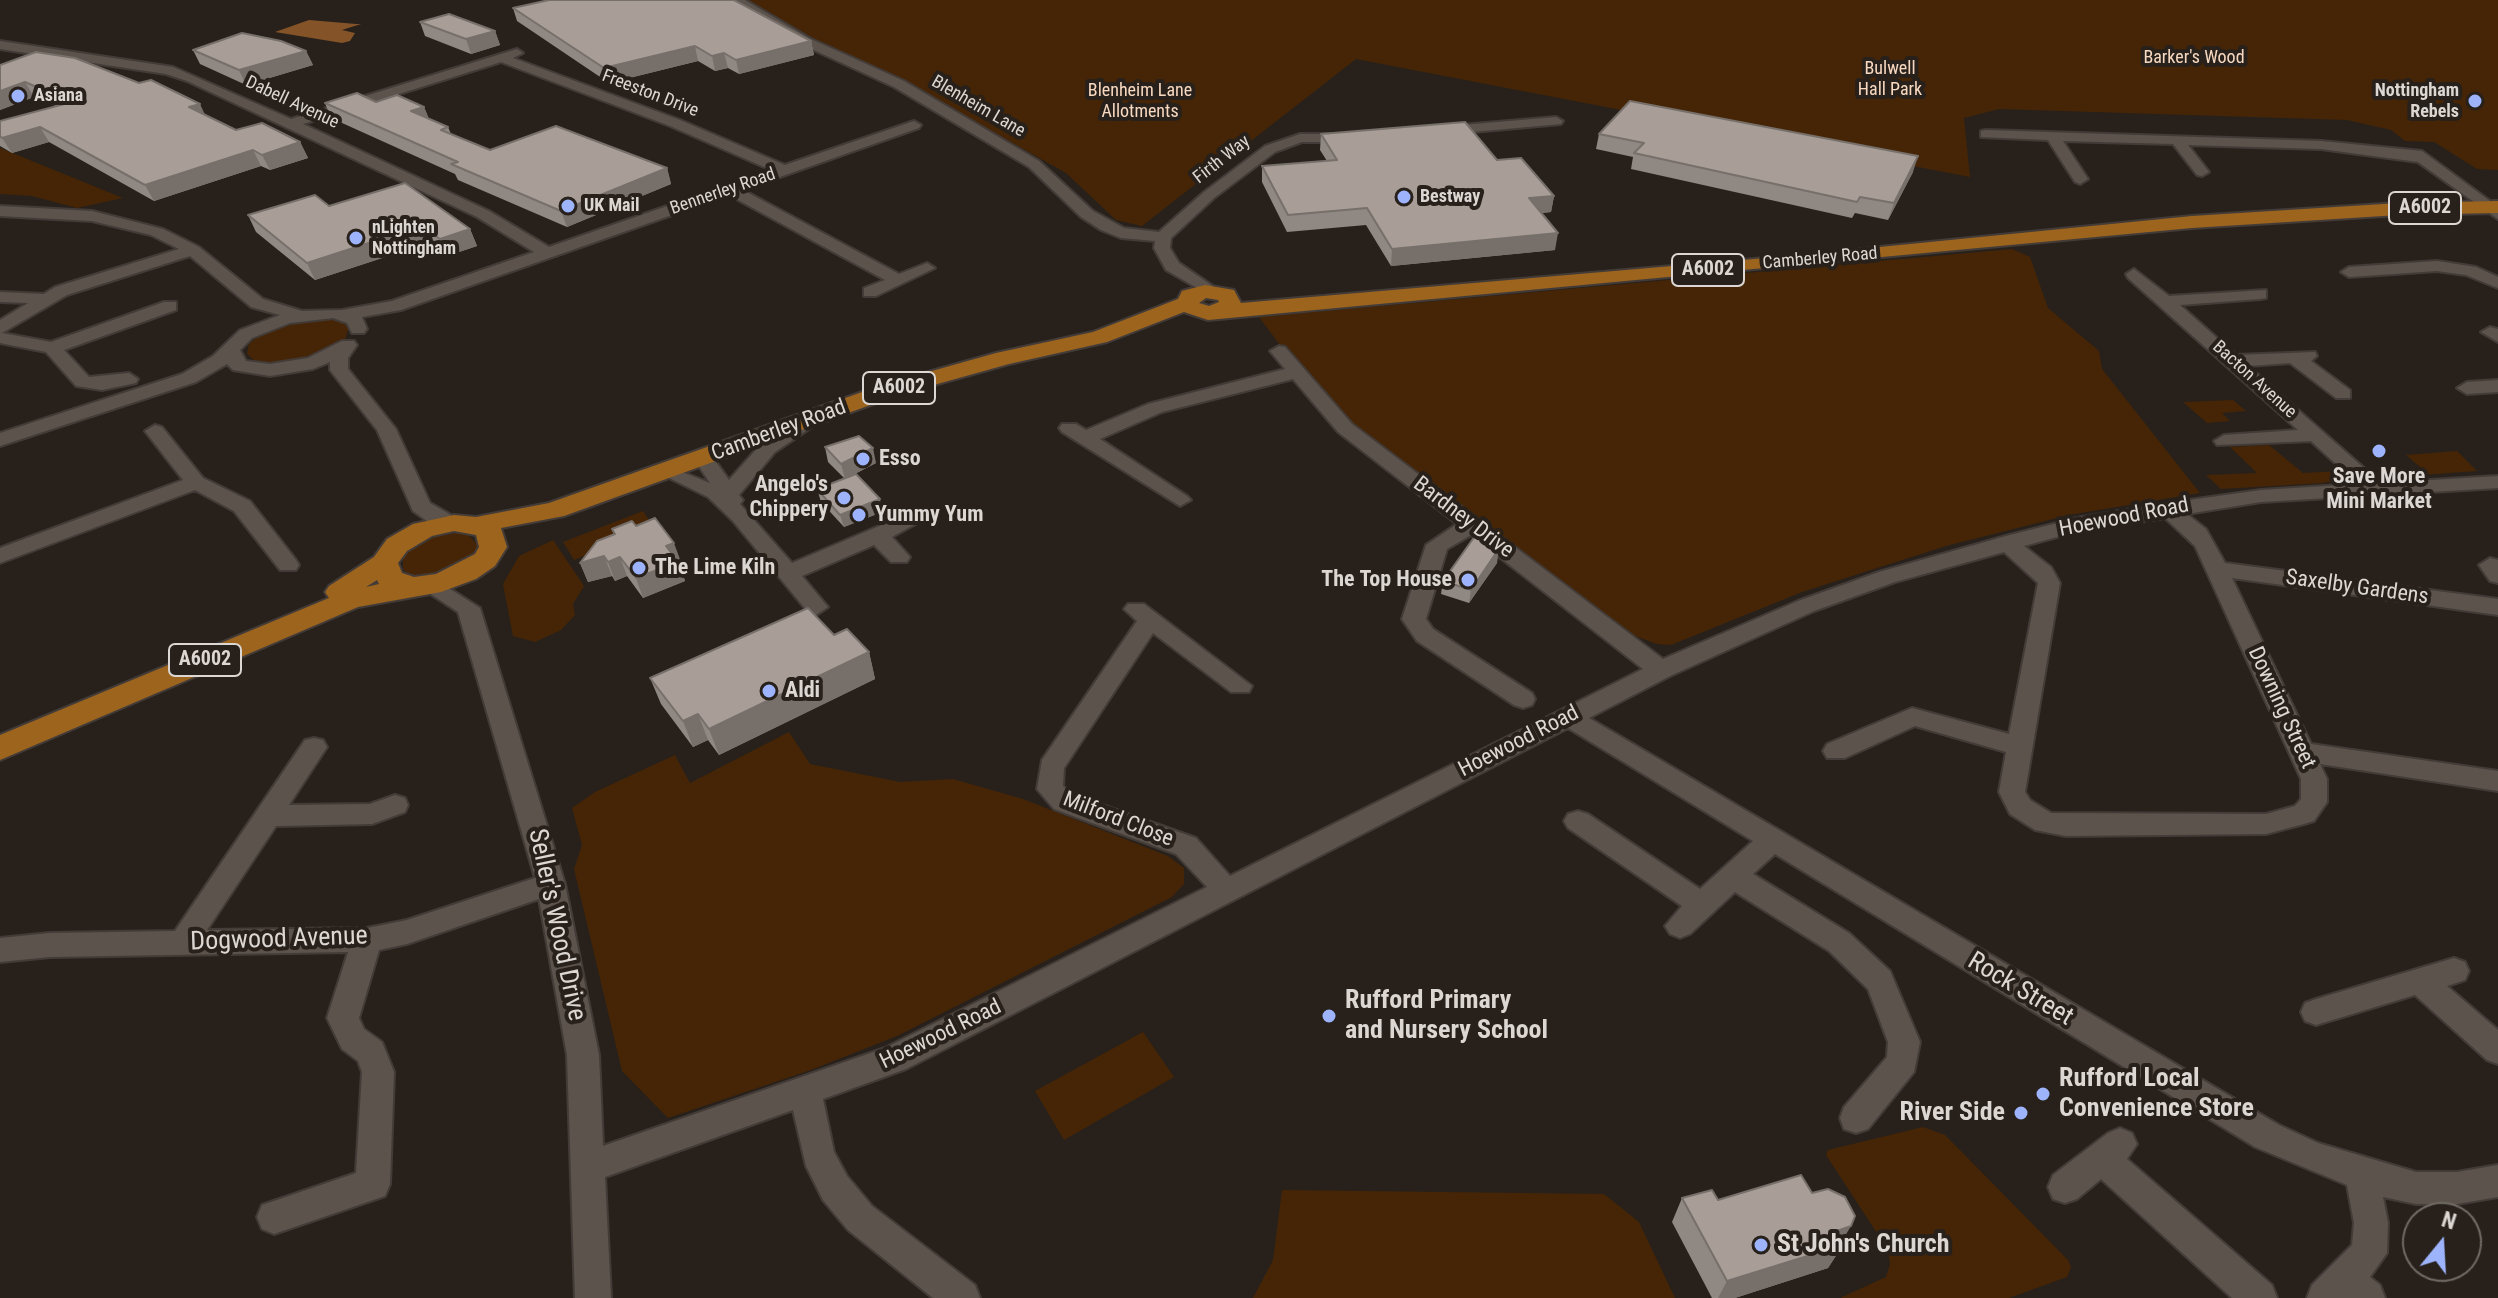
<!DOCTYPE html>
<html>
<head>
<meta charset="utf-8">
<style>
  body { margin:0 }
  #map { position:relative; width:2498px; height:1298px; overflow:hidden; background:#28211b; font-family:"Roboto Condensed",sans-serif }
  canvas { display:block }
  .north { position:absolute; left:2402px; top:1202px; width:80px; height:80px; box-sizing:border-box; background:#28211b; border:2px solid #706a65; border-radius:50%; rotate:18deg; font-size:22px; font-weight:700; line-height:32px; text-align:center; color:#dcd7d3 }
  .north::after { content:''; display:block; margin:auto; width:28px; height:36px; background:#9db4fd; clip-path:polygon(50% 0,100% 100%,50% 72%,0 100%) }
</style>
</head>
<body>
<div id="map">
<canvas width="2498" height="1298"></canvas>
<div class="north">N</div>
</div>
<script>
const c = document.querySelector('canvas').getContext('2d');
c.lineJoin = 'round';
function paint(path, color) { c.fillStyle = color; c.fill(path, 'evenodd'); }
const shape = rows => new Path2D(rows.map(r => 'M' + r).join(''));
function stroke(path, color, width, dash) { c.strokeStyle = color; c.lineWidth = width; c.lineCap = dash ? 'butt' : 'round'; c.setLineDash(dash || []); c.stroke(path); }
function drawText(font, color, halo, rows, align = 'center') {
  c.font = font + ' "Roboto Condensed",sans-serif'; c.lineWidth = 8; c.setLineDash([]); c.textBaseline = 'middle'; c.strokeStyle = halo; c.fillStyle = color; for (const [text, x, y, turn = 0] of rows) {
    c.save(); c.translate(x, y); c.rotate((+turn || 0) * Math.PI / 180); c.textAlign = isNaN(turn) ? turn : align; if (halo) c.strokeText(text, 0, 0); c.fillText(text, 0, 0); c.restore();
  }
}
const green = shape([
  [747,0,2498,0,2498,170,2477,169,2434,142,2405,141,2391,130,2347,120,1999,109,1964,118,1970,177,1356,59,1142,226,1116,220,1066,173,898,79,832,49],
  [0,148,123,198,77,208,32,196,0,194],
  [2012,249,2030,257,2048,308,2099,351,2102,369,2200,493,2069,515,1946,546,1802,592,1671,645,1657,644,1627,633,1355,428,1301,373,1259,317],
  [324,318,340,321,349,327,344,342,307,360,273,364,255,361,247,354,249,344,261,334,291,322],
  [2233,400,2246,411,2222,413,2230,421,2207,423,2183,402],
  [2269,445,2303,473,2341,471,2339,479,2324,483,2221,489,2206,475,2257,473,2230,447],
  [2457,451,2477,471,2395,477,2385,470,2421,468,2406,455],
  [643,511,655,529,574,560,563,542],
  [456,533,467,534,477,544,477,550,465,564,429,577,408,574,403,569,403,556,410,548,432,537],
  [553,540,584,586,573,604,575,615,561,630,535,642,513,636,503,584,519,556],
  [789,732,810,764,900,782,953,779,1023,799,1168,856,1184,868,1184,884,1172,897,897,1036,811,1070,668,1118,622,1071,574,869,582,845,572,808,595,792,675,755,690,783],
  [1143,1032,1174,1077,1064,1140,1035,1091],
  [1923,1127,1945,1135,2068,1260,2071,1267,2067,1277,2009,1298,1840,1298,1886,1277,1890,1264,1888,1250,1826,1155,1828,1150],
  [1282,1190,1604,1194,1639,1222,1675,1298,1253,1298,1273,1260]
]);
const water = shape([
  [309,20,356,24,361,24,342,30,355,33,350,41,342,43,275,32]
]);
const minor = shape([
  [731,0,745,0,811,39,904,81,1039,161,1093,211,1124,228,1159,232,1204,192,1265,146,1300,134,1351,134,1358,138,1351,142,1302,142,1275,152,1214,198,1171,238,1170,248,1179,263,1220,291,1211,296,1166,270,1154,248,1155,241,1121,238,1101,230,1081,217,1029,167,894,87,803,45,731,0],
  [0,41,173,67,291,119,517,49,523,53,513,58,680,120,785,165,914,121,921,125,919,128,743,190,899,274,927,263,935,268,876,296,864,296,864,288,885,280,729,195,401,310,362,317,367,329,364,333,352,333,347,323,333,318,290,323,252,338,240,350,246,361,270,364,308,358,342,341,354,341,357,345,348,358,348,369,396,429,430,503,465,523,454,529,431,524,413,511,377,430,330,370,330,362,313,369,270,376,233,370,227,364,196,382,0,446,0,433,182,374,213,356,240,330,280,315,251,307,190,256,67,295,2,333,51,342,164,302,176,302,176,310,64,350,89,377,129,373,138,379,136,383,102,390,76,386,46,352,0,343,0,320,28,303,0,302,0,292,44,294,55,287,179,249,151,235,92,221,0,216,0,206,92,211,163,229,199,247,263,299,302,311,342,310,392,301,534,252,477,217,187,81,166,74,0,49,0,41],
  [501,62,670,126,771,170,549,247,489,211,303,124,501,62],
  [1556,117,1563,121,1561,124,1439,135,1432,131,1439,127,1556,117],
  [1986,130,2321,141,2422,151,2498,207,2498,219,2418,162,2321,149,2188,145,2209,172,2202,176,2197,175,2173,144,2063,141,2088,179,2080,184,2075,182,2048,140,1981,137,1981,131,1986,130],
  [2437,261,2476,267,2498,277,2498,288,2466,275,2437,271,2349,277,2341,272,2349,267,2437,261],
  [2134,269,2169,296,2266,290,2266,298,2260,299,2180,305,2236,355,2315,352,2317,356,2311,361,2350,390,2350,398,2336,398,2290,363,2248,366,2381,483,2498,476,2498,488,2261,502,2187,514,2206,529,2225,563,2498,599,2498,615,2232,578,2311,744,2498,771,2498,791,2320,764,2327,779,2327,802,2314,821,2304,824,2266,834,2066,836,2035,830,2010,814,1999,792,2006,752,1915,726,1845,758,1827,758,1823,751,1827,744,1912,708,2009,734,2038,583,2004,552,1895,582,1814,611,1670,676,1589,718,2279,1125,2318,1143,2416,1172,2457,1172,2498,1165,2498,1197,2457,1204,2416,1204,2383,1197,2388,1223,2387,1253,2370,1277,2380,1285,2385,1298,2307,1298,2312,1285,2352,1245,2354,1223,2347,1185,2255,1147,1775,854,1753,874,1849,933,1890,971,1920,1042,1914,1072,1868,1129,1856,1133,1844,1129,1840,1118,1844,1107,1887,1057,1888,1042,1868,989,1829,951,1735,892,1690,934,1680,938,1670,934,1665,926,1682,906,1568,828,1564,821,1568,814,1578,811,1588,814,1700,889,1753,841,1568,728,906,1069,823,1099,834,1152,847,1176,872,1206,975,1285,980,1298,933,1298,848,1230,823,1200,806,1166,793,1110,605,1177,611,1298,575,1298,567,1055,539,899,407,944,379,950,359,1018,364,1029,382,1042,394,1072,390,1184,385,1196,274,1234,262,1229,257,1217,262,1205,356,1173,362,1072,358,1061,342,1049,327,1018,348,952,50,957,0,962,0,938,50,933,175,931,305,740,314,738,323,740,327,747,289,805,370,804,395,795,405,798,408,805,405,812,372,824,276,826,207,930,367,928,407,920,535,878,458,612,417,585,420,580,436,580,480,608,565,884,599,1055,603,1146,885,1048,1207,887,1176,854,1054,809,1037,789,1042,760,1137,621,1124,609,1128,604,1144,604,1252,686,1249,692,1231,692,1153,633,1064,768,1063,786,1074,795,1196,838,1230,876,1643,669,1471,535,1447,549,1426,619,1433,629,1532,693,1535,699,1532,705,1523,708,1514,705,1417,641,1402,619,1426,545,1457,524,1338,432,1293,379,1162,412,1100,439,1187,496,1191,500,1180,506,1062,432,1059,428,1062,424,1076,424,1086,430,1148,404,1285,369,1270,351,1279,346,1285,347,1352,424,1663,659,1798,601,1879,572,2006,536,2077,518,2168,503,2261,490,2358,484,2311,441,2217,445,2214,441,2224,435,2298,430,2128,278,2126,274,2134,269],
  [2165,518,2195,546,2301,779,2301,799,2295,806,2266,814,2051,813,2030,800,2025,792,2060,583,2051,567,2024,546,2079,531,2165,518],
  [2490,327,2498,329,2498,342,2481,332,2490,327],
  [2498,380,2498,392,2467,394,2457,388,2467,382,2498,380],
  [812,412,822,418,819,422,775,452,739,495,743,500,740,504,792,563,898,518,914,518,917,523,892,537,910,557,907,562,891,562,874,545,802,576,828,607,816,615,808,612,733,521,708,497,657,472,667,466,710,483,694,459,704,453,711,455,729,480,761,444,812,412],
  [155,425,162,427,203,478,250,501,296,560,299,565,296,570,280,570,234,511,195,490,0,563,0,548,183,480,145,431,155,425],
  [2490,558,2498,560,2498,583,2490,581,2479,565,2490,558],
  [2454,958,2465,962,2469,971,2465,980,2447,986,2498,1030,2498,1064,2487,1060,2415,995,2316,1025,2305,1021,2301,1012,2305,1003,2316,999,2454,958],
  [2120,1128,2132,1133,2137,1144,2127,1159,2272,1285,2277,1298,2232,1298,2101,1179,2077,1199,2065,1203,2053,1199,2048,1187,2053,1175,2108,1133,2120,1128]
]);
const major = shape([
  [2498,201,2498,213,2399,215,2192,228,1208,320,1184,312,1107,342,1009,364,898,395,564,516,501,528,507,547,495,566,476,579,441,592,358,607,0,760,0,735,329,598,325,592,329,586,374,557,387,539,413,524,454,515,476,517,549,503,882,385,996,353,1093,332,1178,299,1182,291,1205,285,1234,290,1241,303,1789,256,2192,216,2399,203,2498,201],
  [1206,298,1218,300,1219,302,1209,306,1199,303,1206,298],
  [454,531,476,535,479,547,475,554,436,574,414,577,402,573,398,563,407,551,432,536,454,531],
  [377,580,379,584,366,587,377,580]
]);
const wall = shape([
  [513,8,811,41,814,55,739,74,728,68,715,71,698,61,609,83,517,21],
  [420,22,495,31,500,45,471,54,425,36],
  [193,50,306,51,313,65,246,85,200,64],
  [0,65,205,115,236,130,300,142,308,158,270,170,261,166,154,201,49,142,12,153,0,146,0,121,56,106,34,97,0,110],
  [376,102,424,107,429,119,448,127,451,134,490,150,667,168,671,184,567,227,458,180,455,174,331,118,325,103],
  [1321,134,1497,160,1554,196,1551,212,1541,213,1555,250,1391,266,1366,225,1287,232,1262,182,1262,166,1327,161,1320,150],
  [1599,134,1913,172,1888,220,1855,213,1852,218,1631,169,1633,157,1596,149],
  [329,206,470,229,477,246,447,256,428,243,315,280,256,232,248,215],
  [825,447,876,463,849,477,882,512,844,527,821,502,817,489,845,479,828,462],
  [636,526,681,562,679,563,685,581,643,598,627,576,615,581,612,576,588,582,580,563,614,534,612,529],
  [1497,544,1496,549,1498,550,1497,563,1469,603,1441,594,1443,581],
  [834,635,869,652,875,679,719,755,708,740,693,747,661,704,650,678],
  [1682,1198,1718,1200,1841,1243,1843,1245,1828,1268,1735,1298,1712,1298,1672,1222]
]);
const shadedWall = shape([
  [495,31,500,45,471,54,466,39],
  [811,41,814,55,739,74,736,60],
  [695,46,698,61,609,83,604,68],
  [306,51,313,65,246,85,239,70],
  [724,53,728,68,715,71,712,56],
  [25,82,34,97,0,110,0,91],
  [200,104,207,119,189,107],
  [424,107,430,122,411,111],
  [40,127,49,142,12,153,2,138],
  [300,142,308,158,270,170,262,155],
  [253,150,261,166,154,201,145,185],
  [1918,156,1913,172,1888,220,1894,203],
  [667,168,671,184,567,227,561,211],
  [1554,196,1551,212,1526,215,1529,198],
  [421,226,428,243,315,280,307,263],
  [470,229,477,246,447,256,440,239],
  [1558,233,1555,250,1391,266,1392,249],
  [873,448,876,463,845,479,841,464],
  [880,499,882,512,844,527,840,515],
  [674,543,681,562,679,563,685,581,643,598,636,578,666,546],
  [1497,544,1495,555,1498,550,1497,563,1469,603,1471,590],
  [604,556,612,576,588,582,580,563],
  [620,557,627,576,615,581,608,562],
  [869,652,875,679,719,755,709,729],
  [698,714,708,740,693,747,683,721],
  [1851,1226,1839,1246,1843,1245,1828,1268,1735,1298,1718,1298,1727,1281,1834,1232]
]);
const building = shape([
  [549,0,734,0,811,41,736,60,724,53,712,56,695,46,604,68,513,8,549,0],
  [449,14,495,31,466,39,420,22,449,14],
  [242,33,281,41,306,51,239,70,193,50,242,33],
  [36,52,75,58,139,83,151,80,200,104,189,107,236,130,262,123,300,142,262,155,253,150,145,185,40,127,2,138,0,136,0,121,72,102,25,82,0,91,0,65,36,52],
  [357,93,376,102,397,95,424,107,411,111,448,127,441,130,490,150,556,126,667,168,561,211,451,164,458,162,325,103,357,93],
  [1630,101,1918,156,1894,203,1860,197,1857,202,1634,153,1644,143,1599,134,1630,101],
  [1465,122,1497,160,1521,158,1554,196,1529,198,1558,233,1392,249,1367,208,1288,215,1262,166,1337,160,1321,134,1465,122],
  [405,183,470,229,440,239,421,226,307,263,248,215,315,195,329,206,405,183],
  [859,436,873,448,841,464,825,447,859,436],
  [856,474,880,499,840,515,817,489,856,474],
  [655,518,674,543,666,546,678,562,636,578,620,557,608,562,604,556,580,563,597,541,615,534,612,529,632,521,636,526,655,518],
  [1475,536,1493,542,1497,544,1494,548,1498,550,1471,590,1443,581,1475,536],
  [808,608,834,635,847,629,869,652,709,729,698,714,683,721,650,678,808,608],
  [1801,1175,1812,1193,1828,1189,1845,1197,1855,1216,1851,1226,1834,1232,1843,1245,1727,1281,1682,1198,1712,1190,1718,1200,1801,1175]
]);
const markers = [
  [18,96,8,"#9db4fd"],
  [2475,101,8,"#9db4fd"],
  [1404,197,8,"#9db4fd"],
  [568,206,8,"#9db4fd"],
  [356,238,8,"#9db4fd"],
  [2379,451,8,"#9db4fd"],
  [863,459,8,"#9db4fd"],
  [844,498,8,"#9db4fd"],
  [859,515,8,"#9db4fd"],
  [639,568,8,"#9db4fd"],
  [1468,580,8,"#9db4fd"],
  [769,691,8,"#9db4fd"],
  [1329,1016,8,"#9db4fd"],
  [2043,1094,8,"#9db4fd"],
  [2021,1113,8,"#9db4fd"],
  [1761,1245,8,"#9db4fd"]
];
const farParknames = [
  ["Barker's Wood",2194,58],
  ["Bulwell",1890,69],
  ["Hall Park",1890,90],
  ["Blenheim Lane",1140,91],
  ["Allotments",1140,112]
];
const farPoinames = [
  ["Nottingham",2459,91,"right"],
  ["Rebels",2459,112,"right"],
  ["Asiana",34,96],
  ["Bestway",1420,197],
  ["UK Mail",584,206],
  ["nLighten",372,228],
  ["Nottingham",372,249]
];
const farStreetnames = [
  ["Freeston Drive",650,94,21],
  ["Dabell Avenue",292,103,25],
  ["Blenheim Lane",978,107,30],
  ["Firth Way",1222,160,-38],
  ["Bennerley Road",723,192,-19],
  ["Camberley Road",1820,259,-5],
  ["Bacton Avenue",2254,380,42]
];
const shields = [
  [2425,208,72],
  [1708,270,72],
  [899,388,72],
  [205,660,72]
];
const shieldNames = [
  ["A6002",2425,208],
  ["A6002",1708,270],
  ["A6002",899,388],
  ["A6002",205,660]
];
const streetNames = [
  ["Camberley Road",779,431,-20],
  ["Bardney Drive",1463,518,37],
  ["Hoewood Road",2124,518,-11],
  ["Saxelby Gardens",2357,588,8],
  ["Downing Street",2281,708,65],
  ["Hoewood Road",1519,742,-27],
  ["Milford Close",1118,820,21],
  ["Hoewood Road",941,1035,-26]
];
const poiNames = [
  ["Esso",879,459],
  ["Save More",2379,477,"center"],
  ["Mini Market",2379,502,"center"],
  ["Angelo's",828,485,"right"],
  ["Chippery",828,510,"right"],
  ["Yummy Yum",875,515],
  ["The Lime Kiln",655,568],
  ["The Top House",1452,580,"right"],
  ["Aldi",785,691]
];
const nearStreetnames = [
  ["Seller's Wood Drive",556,925,78],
  ["Dogwood Avenue",279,940,-2],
  ["Rock Street",2020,990,31]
];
const nearPoinames = [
  ["Rufford Primary",1345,1001],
  ["and Nursery School",1345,1031],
  ["Rufford Local",2059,1079],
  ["Convenience Store",2059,1109],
  ["River Side",2005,1113,"right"],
  ["St John's Church",1777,1245]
];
paint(green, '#452506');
paint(water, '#845428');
stroke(minor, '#423b37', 4);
stroke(major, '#423b37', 4);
paint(minor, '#5c534c');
paint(major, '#9d641e');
paint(wall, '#908882');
paint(shadedWall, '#766f6a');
paint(building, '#a89e97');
stroke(building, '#766f6a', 2);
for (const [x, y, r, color] of markers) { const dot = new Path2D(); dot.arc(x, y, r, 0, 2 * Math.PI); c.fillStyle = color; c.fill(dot); stroke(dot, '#28211b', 3); }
drawText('18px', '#f7d8c0', '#28211b', farParknames);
drawText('bold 18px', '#dcd7d3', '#28211b', farPoinames, 'left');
drawText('18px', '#dcd7d3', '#28211b', farStreetnames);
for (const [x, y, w] of shields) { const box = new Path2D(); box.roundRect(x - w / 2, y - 16, w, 32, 6); c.fillStyle = '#28211b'; c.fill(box); stroke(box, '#dcd7d3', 2); }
drawText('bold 20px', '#dcd7d3', null, shieldNames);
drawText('22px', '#dcd7d3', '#28211b', streetNames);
drawText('bold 22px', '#dcd7d3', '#28211b', poiNames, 'left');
drawText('26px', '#dcd7d3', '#28211b', nearStreetnames);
drawText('bold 26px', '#dcd7d3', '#28211b', nearPoinames, 'left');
</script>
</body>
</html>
